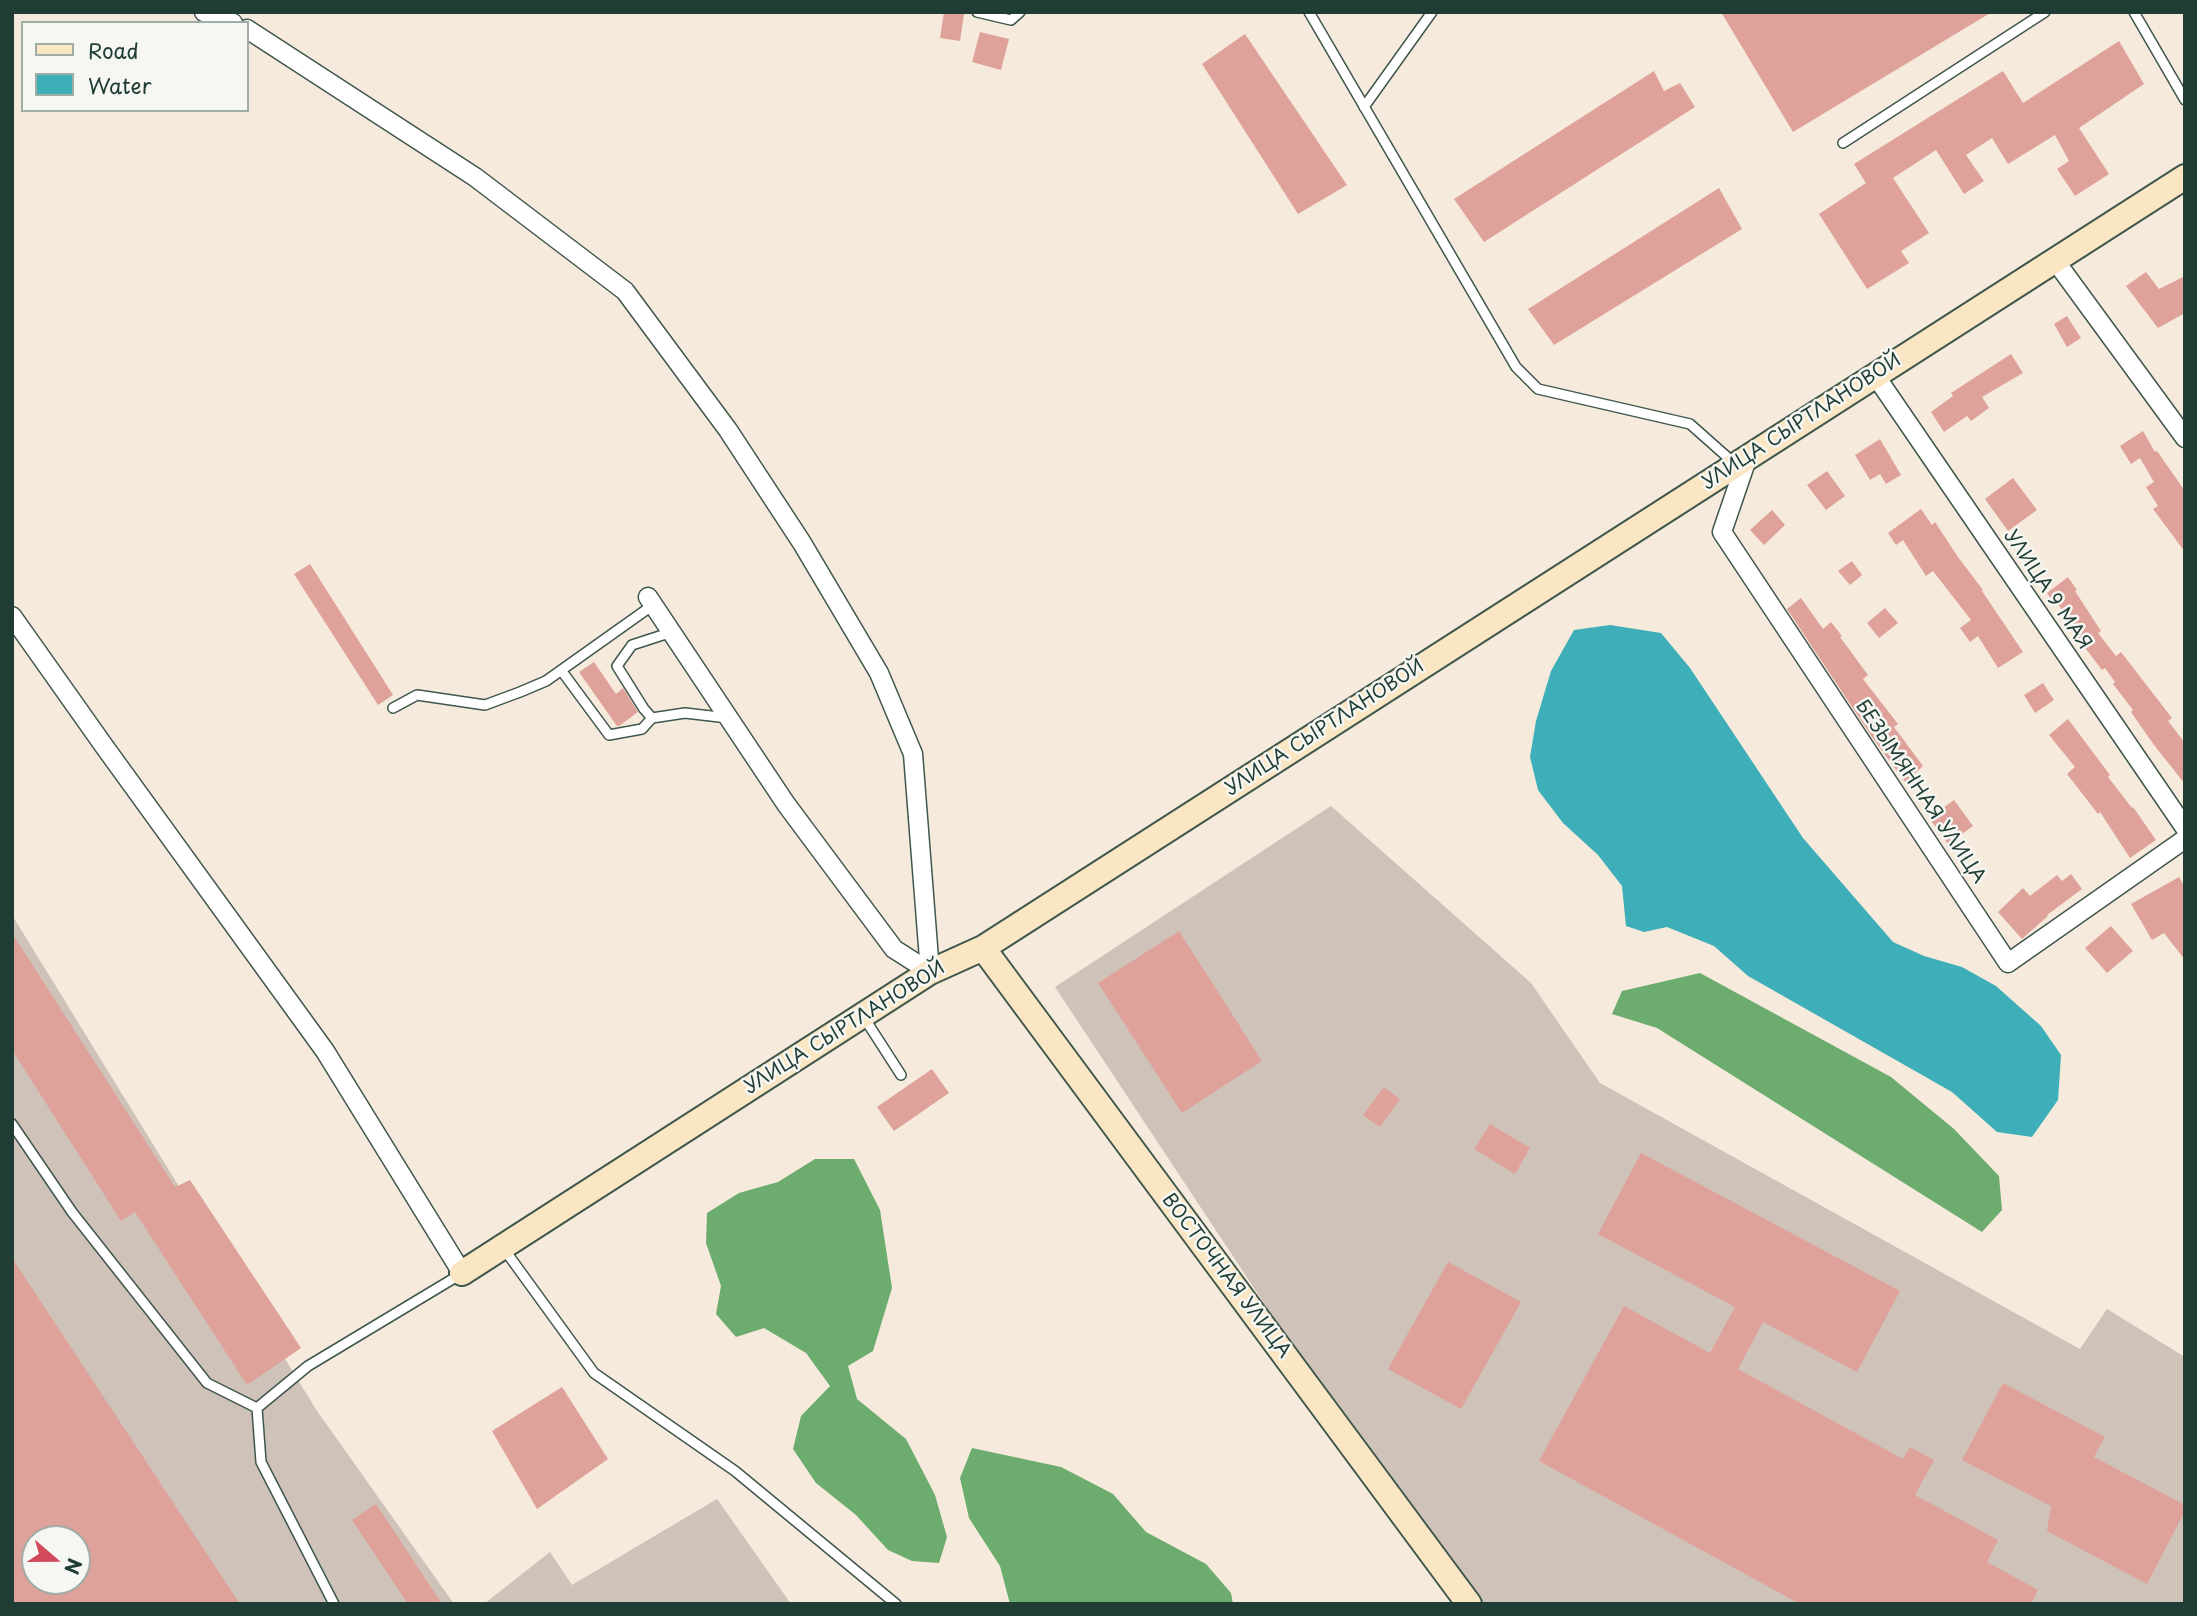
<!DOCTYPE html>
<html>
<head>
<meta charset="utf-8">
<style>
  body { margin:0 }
  #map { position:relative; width:2197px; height:1616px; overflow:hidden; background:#f5eadb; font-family:"Playpen Sans",sans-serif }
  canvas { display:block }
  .frame { position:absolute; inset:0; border:14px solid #1f3d34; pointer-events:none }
  .legend { position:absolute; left:21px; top:21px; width:228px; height:91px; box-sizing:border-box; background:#f6f6f2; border:2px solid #a0aca6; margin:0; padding:9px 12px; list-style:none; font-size:21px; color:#1f3d34 }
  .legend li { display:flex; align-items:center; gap:14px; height:35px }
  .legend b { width:35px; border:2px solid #a0aca6 }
  .north { position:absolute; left:21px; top:1525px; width:70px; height:70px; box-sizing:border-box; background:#f6f6f2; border:2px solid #a0aca6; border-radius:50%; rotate:110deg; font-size:19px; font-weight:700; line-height:28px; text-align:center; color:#1f3d34 }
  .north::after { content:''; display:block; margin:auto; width:24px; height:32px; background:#d1495b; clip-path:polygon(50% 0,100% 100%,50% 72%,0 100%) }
</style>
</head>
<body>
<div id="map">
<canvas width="2197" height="1616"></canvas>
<div class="frame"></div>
<ul class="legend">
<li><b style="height:9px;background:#fbe6c4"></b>Road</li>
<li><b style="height:19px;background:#3eaeb9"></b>Water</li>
</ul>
<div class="north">N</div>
</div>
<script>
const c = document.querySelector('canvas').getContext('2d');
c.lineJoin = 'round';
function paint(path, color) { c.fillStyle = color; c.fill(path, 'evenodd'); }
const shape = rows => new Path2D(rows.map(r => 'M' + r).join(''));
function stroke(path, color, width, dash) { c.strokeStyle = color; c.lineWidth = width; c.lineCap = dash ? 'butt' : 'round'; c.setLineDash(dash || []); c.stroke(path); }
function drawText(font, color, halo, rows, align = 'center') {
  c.font = font + ' "Playpen Sans",sans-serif'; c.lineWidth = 5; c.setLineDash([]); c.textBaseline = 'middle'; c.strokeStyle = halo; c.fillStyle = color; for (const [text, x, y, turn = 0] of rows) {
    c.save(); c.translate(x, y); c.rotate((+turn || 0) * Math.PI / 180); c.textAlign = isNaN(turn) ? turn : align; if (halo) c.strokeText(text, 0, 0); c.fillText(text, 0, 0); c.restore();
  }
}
const industrial = shape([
  [1331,806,1531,983,1600,1083,2080,1349,2107,1309,2185,1357,2185,1604,1484,1604,1291,1344,1055,987],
  [12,915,317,1411,454,1604,12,1604],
  [35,1539,77,1539,77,1581,35,1581],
  [717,1499,791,1604,484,1604,550,1552,572,1585]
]);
const forest = shape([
  [1700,973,1891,1077,1954,1129,1999,1176,2002,1210,1982,1232,1657,1028,1612,1014,1622,991],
  [815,1159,854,1159,880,1210,892,1288,873,1351,848,1366,857,1399,906,1439,935,1495,947,1537,939,1563,912,1561,888,1550,856,1515,816,1483,793,1449,801,1416,830,1386,806,1353,764,1328,736,1337,716,1314,721,1286,706,1243,707,1213,739,1193,778,1182],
  [972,1448,1061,1467,1113,1494,1146,1532,1206,1564,1231,1593,1233,1604,1010,1604,1000,1566,969,1518,960,1478]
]);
const water = shape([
  [1610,625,1661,633,1690,668,1803,838,1893,942,1924,956,1962,967,1996,986,2041,1026,2061,1055,2058,1100,2032,1137,1997,1132,1952,1092,1748,976,1714,946,1667,927,1644,932,1626,926,1622,886,1598,855,1563,823,1538,790,1530,757,1536,721,1551,671,1574,630]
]);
const building = shape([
  [944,12,964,14,960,41,940,38],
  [1721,12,1992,12,1793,132],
  [980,32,1009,39,1001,70,972,62],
  [1245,34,1347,185,1298,214,1202,64],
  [2119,41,2144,84,2079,128,2109,174,2075,196,2057,169,2069,161,2055,135,2008,164,1992,138,1966,155,1984,181,1964,194,1936,150,1893,178,1929,233,1901,251,1909,263,1867,289,1819,214,1866,183,1854,164,2003,71,2023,103],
  [1654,71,1664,91,1680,83,1695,107,1484,242,1454,199],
  [1719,188,1742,229,1554,345,1528,309],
  [2146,272,2159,289,2185,276,2185,313,2158,328,2126,286],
  [2067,316,2081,338,2067,347,2054,324],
  [2011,354,2023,373,1982,397,1989,408,1971,421,1967,416,1944,432,1931,412,1953,396,1951,393],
  [2143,431,2155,452,2157,451,2185,491,2185,552,2153,509,2158,506,2146,487,2154,482,2140,458,2131,464,2120,446],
  [1880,439,1901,475,1886,484,1880,474,1870,480,1855,455],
  [1827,471,1845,496,1826,510,1807,485],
  [2013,478,2037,510,2008,531,1985,499],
  [1921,509,1932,525,1935,522,1958,557,1983,590,1982,591,2023,652,1998,668,1978,636,1970,642,1960,628,1971,620,1933,571,1926,576,1903,540,1896,545,1888,533],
  [1772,510,1785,525,1764,545,1750,530],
  [1852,561,1862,575,1850,585,1838,571],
  [310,564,393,695,378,705,294,574],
  [2068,577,2077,590,2075,591,2101,631,2098,633,2116,656,2121,652,2172,718,2168,721,2185,743,2185,784,2154,745,2131,712,2133,710,2113,684,2115,682,2105,668,2102,670,2086,649,2058,604,2056,605,2047,593],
  [1801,598,1823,629,1831,622,1842,636,1840,637,1868,675,1863,679,1898,724,1894,727,1923,766,1905,782,1872,737,1787,609],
  [1885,608,1898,623,1879,638,1867,623],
  [594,662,616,694,623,688,638,712,619,726,617,726,579,672],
  [2043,683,2054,700,2035,713,2024,695],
  [2068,719,2110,775,2108,777,2132,808,2133,807,2156,840,2130,858,2100,812,2098,814,2067,774,2075,767,2049,735],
  [1954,800,1973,826,1948,844,1929,818],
  [2071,874,2082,889,2047,915,2048,916,2022,939,1998,912,2023,888,2030,896,2057,875,2062,881],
  [2179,877,2185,887,2185,960,2164,933,2152,940,2131,904],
  [2111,926,2133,951,2107,973,2085,948],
  [1179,931,1262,1061,1182,1113,1098,983],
  [12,933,175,1187,190,1180,301,1348,247,1385,135,1212,121,1221,12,1050],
  [932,1069,949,1093,894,1131,877,1107],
  [1384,1087,1400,1099,1380,1127,1363,1115],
  [1490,1124,1530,1148,1515,1174,1474,1149],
  [1641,1153,1900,1291,1857,1372,1763,1322,1738,1369,1903,1459,1910,1447,1934,1460,1915,1495,1998,1540,1987,1562,2038,1590,2031,1604,1800,1604,1539,1461,1624,1306,1710,1353,1735,1307,1598,1234],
  [12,1258,240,1604,12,1604],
  [35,1539,77,1539,77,1581,35,1581],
  [1448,1262,1521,1302,1461,1409,1388,1369],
  [2003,1383,2105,1437,2094,1457,2185,1505,2185,1511,2147,1584,2047,1531,2051,1506,1962,1460],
  [562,1387,608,1459,537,1509,492,1431],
  [376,1504,442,1604,408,1604,352,1520]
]);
const lane = shape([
  [977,12,1011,20,1020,12],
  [1309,12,1516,367,1538,389,1690,424,1734,463],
  [2134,12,2185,100],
  [1364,107,1432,12],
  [1843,143,2045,12],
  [672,632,632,645,617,666,644,709,652,718,685,713,728,718],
  [561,670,609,735,642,729,652,718],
  [393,708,417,695,485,705,520,692,546,681,653,605],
  [863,1016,901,1075],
  [12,1124,72,1212,207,1383,257,1408,308,1366,461,1274],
  [504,1249,594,1373,735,1471,896,1604],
  [257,1408,261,1462,334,1604]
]);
const street = shape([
  [204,12,233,23],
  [247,29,475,177,625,291,728,430,802,543,879,673,913,754,930,972],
  [2054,259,2185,438],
  [1875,375,2185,828],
  [1748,456,1722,532,2008,963,2185,839],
  [648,597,786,804,894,949,930,972],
  [12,616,104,746,325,1051,462,1273]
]);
const secondary = shape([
  [983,948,1469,1604],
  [462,1273,930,972,983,948,2185,177]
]);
const streetNames = [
  ["УЛИЦА СЫРТЛАНОВОЙ",1802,422,-33],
  ["УЛИЦА 9 МАЯ",2047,590,56],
  ["УЛИЦА СЫРТЛАНОВОЙ",1325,728,-33],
  ["БЕЗЫМЯННАЯ УЛИЦА",1920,792,56],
  ["УЛИЦА СЫРТЛАНОВОЙ",845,1028,-32],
  ["ВОСТОЧНАЯ УЛИЦА",1226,1276,53]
];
paint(industrial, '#cec2b9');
paint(forest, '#6cac6e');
paint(water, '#3eaeb9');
paint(building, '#dfa29b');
stroke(lane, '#3f574d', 12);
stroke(street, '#3f574d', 21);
stroke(secondary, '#3f574d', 28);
stroke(lane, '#fff', 9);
stroke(street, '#fff', 18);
stroke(secondary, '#fbe6c4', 24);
drawText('19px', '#1f3d34', '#f6f6f2', streetNames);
</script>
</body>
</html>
